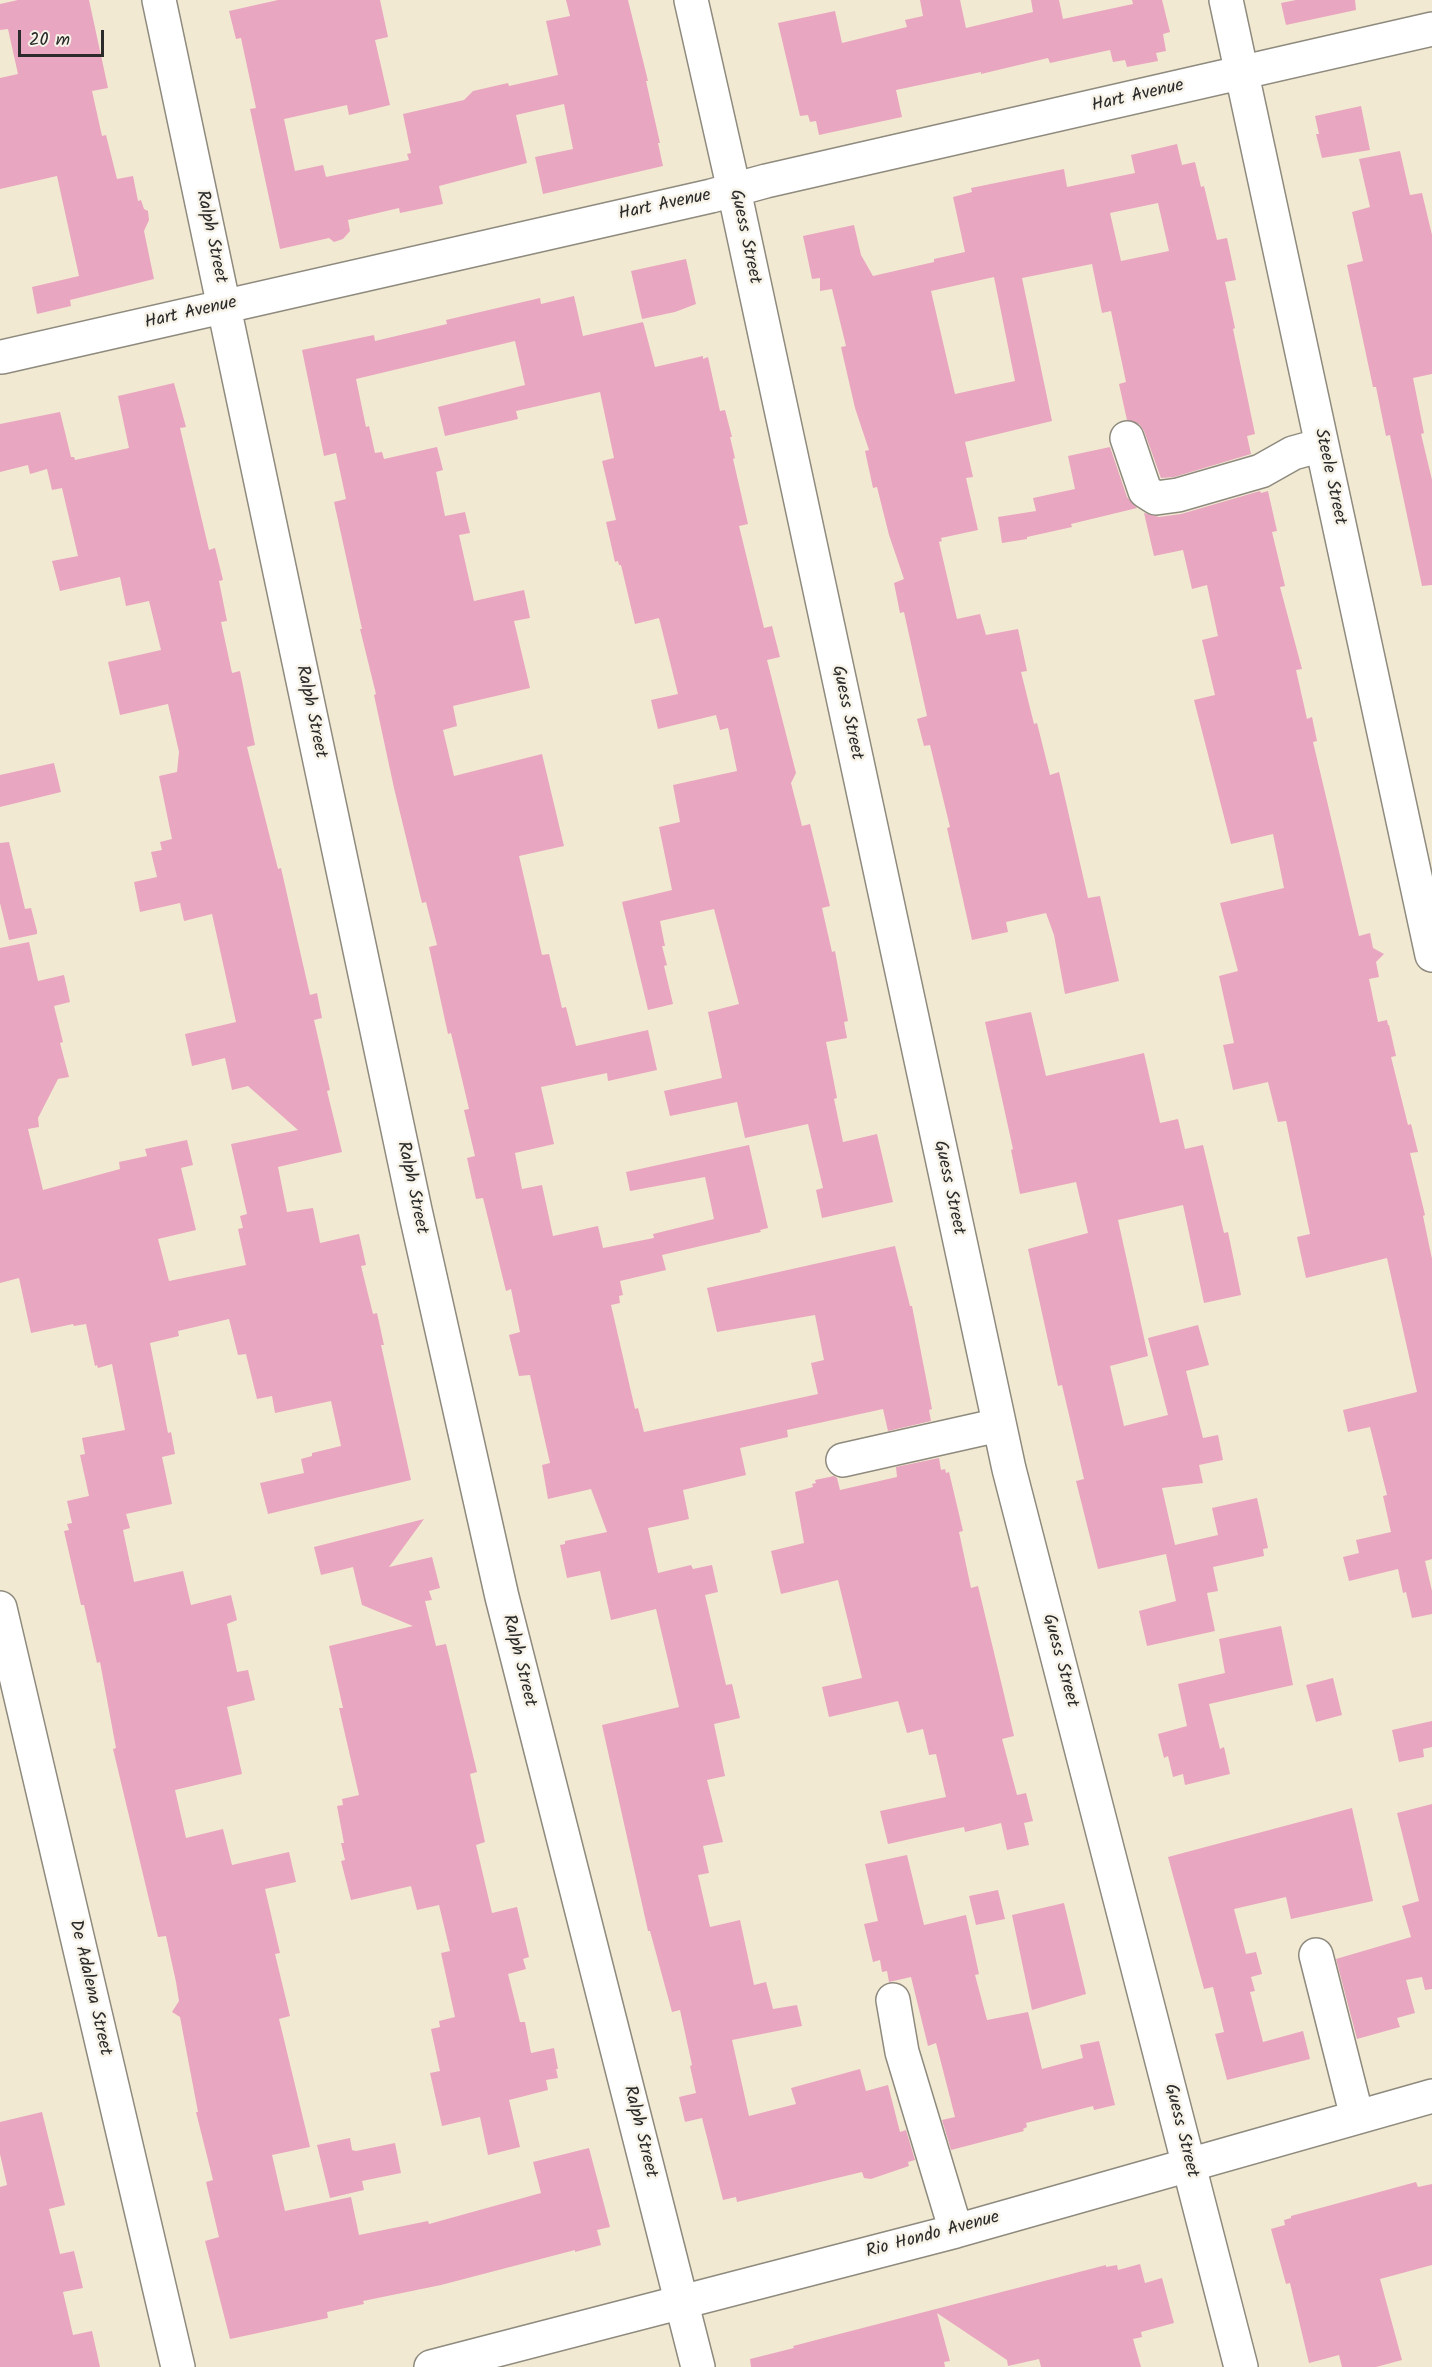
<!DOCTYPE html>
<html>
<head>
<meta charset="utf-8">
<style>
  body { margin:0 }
  #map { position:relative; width:1432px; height:2367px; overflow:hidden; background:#f2e9d2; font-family:Kalam,sans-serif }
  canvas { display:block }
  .scale { position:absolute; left:18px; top:30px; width:86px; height:27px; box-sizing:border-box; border:3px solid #2b2b2b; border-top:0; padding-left:8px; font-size:18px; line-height:21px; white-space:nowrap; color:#2b2b2b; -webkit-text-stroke:4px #f7f3e8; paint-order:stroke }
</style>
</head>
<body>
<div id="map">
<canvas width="1432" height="2367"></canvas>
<div class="scale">20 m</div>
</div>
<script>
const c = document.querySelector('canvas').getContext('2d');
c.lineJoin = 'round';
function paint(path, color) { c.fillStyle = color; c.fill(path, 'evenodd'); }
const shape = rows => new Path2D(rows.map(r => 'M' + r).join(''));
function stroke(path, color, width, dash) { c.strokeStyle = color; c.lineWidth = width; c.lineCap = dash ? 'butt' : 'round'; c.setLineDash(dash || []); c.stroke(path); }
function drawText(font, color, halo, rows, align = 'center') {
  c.font = font + ' Kalam,sans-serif'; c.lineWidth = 5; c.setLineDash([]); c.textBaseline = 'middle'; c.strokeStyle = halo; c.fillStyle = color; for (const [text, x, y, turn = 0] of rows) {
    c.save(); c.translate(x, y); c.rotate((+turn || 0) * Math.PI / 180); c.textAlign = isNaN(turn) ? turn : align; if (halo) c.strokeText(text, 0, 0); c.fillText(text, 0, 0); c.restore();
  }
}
const building = shape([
  [18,0,89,0,108,88,92,91,102,136,106,135,117,179,133,176,138,201,141,200,144,209,148,211,149,220,144,231,154,279,70,300,71,306,37,314,32,287,79,276,57,176,0,189,0,78,18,74,8,29,0,30,0,4],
  [278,0,380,0,388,37,375,40,390,105,349,115,347,105,284,119,295,171,323,165,326,177,409,160,407,154,411,153,403,114,464,100,473,91,508,83,509,86,558,75,546,21,570,16,566,0,628,0,648,81,646,81,660,143,658,143,663,166,543,194,535,157,573,149,564,104,516,115,527,163,439,186,443,204,400,213,399,208,348,220,350,231,343,239,334,242,329,238,280,249,250,109,256,108,241,38,236,39,229,11],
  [920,0,960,0,966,28,1033,12,1031,0,1059,0,1063,19,1133,4,1132,0,1162,0,1170,32,1163,34,1166,51,1156,53,1158,61,1127,67,1125,60,1113,62,1110,50,1050,63,1048,58,981,74,981,72,896,90,902,117,819,135,816,121,810,122,808,115,800,116,778,23,835,11,842,43,907,27,905,20,923,16],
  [1296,0,1355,0,1356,10,1286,25,1281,3],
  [1361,106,1370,150,1322,158,1316,134,1319,134,1315,116],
  [1177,144,1182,165,1195,162,1201,187,1204,186,1217,240,1227,238,1236,280,1225,282,1235,328,1233,329,1255,434,1247,436,1251,454,1174,477,1161,478,1144,431,1139,424,1127,420,1119,384,1126,382,1111,311,1102,313,1092,264,1022,278,1052,421,965,442,973,477,966,478,978,530,941,538,942,541,939,542,957,619,980,614,986,635,1018,629,1027,671,1021,672,1034,724,1037,723,1050,775,1059,772,1088,898,1100,896,1119,981,1065,994,1054,935,1046,913,1006,922,1008,932,972,940,947,828,950,827,930,745,924,746,917,719,927,716,904,612,900,613,894,583,904,579,889,535,877,487,873,488,865,451,869,450,855,408,841,347,846,346,832,289,820,291,820,278,812,279,803,236,854,225,861,255,873,276,934,262,934,259,965,252,953,197,972,192,971,188,1064,169,1067,187,1135,173,1131,155],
  [1158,203,1169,251,1121,261,1110,213],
  [994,277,1015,381,955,394,931,291],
  [1400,151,1410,195,1422,193,1432,235,1432,374,1413,378,1424,433,1421,434,1432,480,1432,585,1422,586,1390,435,1386,436,1376,387,1373,387,1347,265,1363,261,1352,212,1370,207,1359,159],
  [686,259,696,304,675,312,642,319,631,271],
  [574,296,583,336,643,322,655,367,703,356,703,359,708,357,720,411,725,410,732,437,730,437,735,458,733,459,748,524,739,526,764,628,772,626,780,657,767,660,796,773,791,783,802,826,810,824,830,906,822,908,832,952,835,951,848,1021,844,1022,847,1038,826,1042,837,1098,834,1099,843,1142,877,1134,893,1202,822,1218,816,1190,823,1188,808,1124,745,1138,737,1102,670,1116,664,1091,722,1078,708,1012,739,1004,714,909,660,921,665,946,662,946,667,965,664,966,673,1004,648,1010,622,902,672,890,659,827,680,822,673,785,737,771,728,728,720,730,716,715,658,729,651,700,678,694,659,618,635,624,621,565,619,565,618,561,615,562,606,522,616,520,602,461,614,458,600,392,516,411,518,419,445,436,438,407,525,385,515,341,356,379,366,427,369,426,375,453,382,452,384,459,437,447,443,470,436,472,445,516,465,512,470,533,459,535,474,601,524,590,530,618,514,621,530,688,453,706,457,726,443,730,454,776,542,754,564,846,519,856,542,955,549,954,562,1008,566,1007,576,1046,648,1030,657,1070,608,1081,607,1073,541,1087,554,1144,515,1153,522,1189,542,1185,553,1236,598,1226,603,1248,654,1238,653,1234,714,1219,705,1177,630,1191,626,1172,749,1145,768,1228,760,1230,761,1232,662,1255,666,1270,620,1281,623,1295,619,1296,620,1303,611,1305,635,1409,638,1408,644,1432,818,1394,811,1363,824,1360,815,1315,717,1332,707,1288,895,1246,910,1306,912,1306,932,1409,929,1410,931,1421,888,1431,883,1409,787,1430,788,1437,740,1448,746,1475,683,1490,689,1519,648,1528,658,1573,691,1565,693,1569,712,1565,718,1592,705,1595,726,1685,732,1684,740,1718,714,1724,725,1776,707,1780,723,1842,703,1846,709,1873,698,1875,710,1927,740,1920,754,1985,766,1982,773,2009,797,2005,802,2026,732,2040,749,2116,796,2104,791,2088,860,2069,866,2091,888,2085,900,2132,906,2130,915,2160,908,2162,909,2166,871,2179,864,2178,862,2172,737,2202,736,2197,723,2200,702,2118,685,2122,679,2097,696,2093,690,2066,692,2065,680,2010,672,2012,650,1931,648,1931,602,1725,679,1707,656,1609,611,1620,600,1571,567,1578,560,1545,565,1544,565,1541,607,1532,591,1489,548,1499,542,1465,550,1463,530,1375,519,1376,509,1335,520,1332,511,1289,506,1291,483,1198,476,1199,467,1158,475,1156,464,1110,469,1109,451,1033,448,1034,429,947,437,945,426,902,422,903,394,788,374,695,376,694,360,629,362,629,334,502,346,499,336,453,324,456,302,350,374,335,375,341,447,324,446,320,540,298,541,304],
  [174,383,186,427,180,428,209,550,215,548,223,580,219,581,227,621,221,622,232,673,240,671,255,745,247,747,278,869,281,868,310,995,317,993,322,1018,314,1020,330,1090,327,1091,342,1152,278,1167,287,1212,313,1208,320,1243,359,1234,366,1265,361,1266,373,1314,377,1313,384,1345,381,1345,411,1480,268,1514,260,1483,304,1473,301,1459,312,1456,312,1453,341,1446,331,1401,275,1413,272,1396,257,1399,246,1354,238,1355,229,1319,178,1331,179,1336,150,1343,168,1433,171,1432,175,1454,162,1457,172,1504,126,1514,130,1528,123,1530,134,1582,183,1571,191,1605,231,1595,237,1620,227,1624,237,1672,248,1670,255,1700,227,1707,242,1774,175,1790,186,1838,223,1829,232,1865,289,1852,296,1882,265,1889,280,1953,275,1954,290,2016,279,2019,310,2147,272,2155,285,2211,351,2197,359,2235,428,2221,429,2224,541,2193,533,2162,589,2148,610,2227,597,2230,601,2245,575,2252,575,2250,441,2285,363,2301,364,2304,327,2312,328,2318,230,2339,205,2241,219,2237,206,2182,213,2180,196,2112,198,2112,180,2017,172,2012,179,2001,176,1982,166,1936,158,1937,113,1749,116,1748,100,1662,97,1663,84,1605,81,1605,64,1531,69,1530,67,1524,72,1523,67,1501,89,1496,80,1455,85,1454,82,1438,125,1430,112,1364,98,1368,97,1365,95,1366,86,1324,74,1326,73,1324,31,1333,19,1278,0,1283,0,948,29,942,38,981,64,975,70,1002,54,1006,63,1042,60,1043,69,1077,58,1079,38,1118,39,1127,28,1129,43,1190,120,1169,119,1162,147,1156,145,1149,187,1140,193,1165,181,1168,196,1230,158,1239,169,1281,246,1265,238,1229,243,1228,240,1216,247,1214,231,1144,298,1130,248,1086,232,1090,225,1058,192,1066,185,1034,236,1022,212,914,184,921,180,903,140,912,134,882,157,877,151,852,162,850,160,842,172,839,159,776,177,772,179,752,168,704,120,715,108,662,161,650,149,601,126,606,120,577,60,591,52,561,78,556,62,488,52,490,47,469,30,474,28,465,0,472,0,424,60,412,71,457,74,457,75,460,129,448,118,396],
  [1110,447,1127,497,1137,508,1071,524,1072,527,1027,537,1027,539,1002,543,998,517,1036,511,1033,498,1075,489,1068,456],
  [1260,491,1261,493,1268,491,1277,531,1272,532,1285,586,1280,587,1302,669,1296,670,1307,719,1312,717,1317,741,1313,742,1359,936,1370,933,1373,948,1384,954,1376,962,1379,977,1369,979,1378,1022,1387,1020,1388,1025,1389,1025,1396,1056,1391,1057,1408,1125,1411,1124,1418,1152,1410,1153,1425,1215,1423,1216,1432,1259,1432,1559,1425,1561,1432,1591,1432,1614,1412,1618,1406,1592,1403,1593,1398,1569,1349,1581,1343,1557,1359,1553,1356,1540,1391,1532,1383,1496,1387,1495,1370,1427,1348,1432,1343,1410,1417,1392,1387,1258,1306,1278,1297,1237,1310,1234,1286,1121,1278,1122,1268,1082,1233,1090,1223,1045,1234,1043,1219,976,1238,971,1220,903,1284,888,1273,834,1231,844,1194,700,1215,695,1202,640,1218,636,1207,585,1192,589,1183,550,1154,556,1144,513,1159,517,1181,514],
  [54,763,61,792,0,807,0,775],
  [9,842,25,909,31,908,37,931,37,934,9,940,0,903,0,843],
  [1031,1012,1046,1076,1144,1053,1160,1123,1178,1119,1185,1149,1203,1145,1224,1233,1228,1232,1241,1295,1204,1303,1183,1205,1118,1220,1148,1356,1110,1366,1124,1426,1168,1415,1148,1338,1198,1325,1209,1365,1186,1371,1203,1438,1218,1435,1223,1460,1199,1465,1203,1483,1162,1488,1175,1545,1218,1535,1212,1508,1257,1498,1268,1548,1263,1549,1264,1556,1213,1567,1218,1591,1207,1593,1215,1631,1147,1646,1139,1611,1176,1601,1166,1554,1098,1569,1076,1481,1084,1479,1062,1385,1058,1386,1028,1249,1088,1233,1076,1182,1020,1194,1011,1150,1013,1149,985,1022],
  [939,1458,941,1470,945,1469,946,1473,949,1472,963,1531,959,1532,971,1588,978,1586,1014,1736,1002,1739,1017,1795,1026,1793,1033,1821,1024,1823,1029,1845,1007,1850,1001,1823,965,1832,964,1827,888,1844,880,1811,946,1797,936,1754,929,1755,923,1729,907,1733,898,1701,829,1717,822,1687,862,1678,838,1580,781,1594,771,1551,804,1543,795,1492,813,1487,812,1484,816,1483,815,1480,834,1476,837,1478,840,1490,897,1477,896,1467],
  [424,1519,389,1567,432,1557,440,1588,429,1591,432,1600,425,1601,436,1646,446,1644,477,1772,470,1774,485,1842,476,1845,492,1913,517,1907,529,1957,523,1959,526,1969,508,1974,520,2022,525,2022,531,2053,554,2048,558,2069,556,2069,558,2078,546,2080,548,2090,509,2100,520,2147,488,2155,480,2117,442,2126,430,2073,440,2071,431,2029,440,2027,439,2021,455,2017,441,1953,450,1951,439,1905,417,1910,411,1886,351,1900,341,1861,345,1860,341,1843,344,1843,337,1806,343,1805,342,1799,359,1795,339,1708,343,1708,329,1646,413,1626,362,1605,353,1567,321,1575,314,1547],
  [1281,1626,1293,1685,1209,1704,1220,1749,1224,1747,1230,1774,1185,1785,1183,1774,1173,1777,1168,1756,1164,1758,1158,1734,1187,1726,1178,1684,1225,1673,1219,1639],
  [1333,1678,1342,1715,1316,1722,1306,1685],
  [1432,1721,1432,1747,1423,1749,1424,1757,1399,1762,1392,1730],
  [1432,1804,1432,1989,1425,1990,1422,1977,1406,1980,1415,2013,1397,2018,1400,2027,1357,2039,1336,1959,1411,1937,1402,1906,1419,1901,1397,1813],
  [1352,1808,1373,1901,1291,1919,1286,1897,1234,1909,1246,1954,1256,1952,1262,1974,1251,1977,1255,1991,1250,1992,1263,2042,1303,2031,1310,2059,1227,2080,1215,2034,1224,2032,1213,1987,1204,1989,1168,1857],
  [907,1855,924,1925,966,1915,979,1974,975,1975,987,2020,1028,2012,1042,2069,1083,2058,1080,2045,1099,2041,1115,2105,1094,2110,1093,2106,1026,2123,1027,2127,1023,2129,1024,2131,951,2150,942,2120,955,2117,936,2043,928,2046,911,1977,889,1982,887,1971,882,1972,880,1960,873,1962,864,1924,878,1921,865,1864],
  [998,1890,1005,1919,976,1925,969,1896],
  [1064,1903,1086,1994,1032,2010,1012,1915],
  [42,2112,65,2205,49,2209,60,2254,74,2251,83,2288,63,2292,73,2335,92,2331,100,2367,0,2367,0,2187,7,2185,0,2154,0,2122],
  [350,2138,352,2150,356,2151,395,2143,401,2173,362,2181,364,2190,330,2198,317,2145],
  [1416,2182,1418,2187,1432,2184,1432,2265,1380,2279,1402,2360,1376,2367,1342,2367,1339,2355,1309,2363,1290,2283,1286,2284,1271,2229,1285,2225,1284,2220,1291,2218,1291,2216],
  [1140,2264,1145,2283,1162,2278,1174,2323,1141,2332,1142,2337,1133,2339,1141,2367,1041,2367,1039,2359,1008,2366,1007,2360,937,2313,950,2361,944,2362,945,2367,751,2367,750,2359,794,2348,793,2346,1106,2265,1106,2267,1117,2265,1118,2270]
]);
const minor = shape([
  [159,0,415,1210,502,1597,698,2367],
  [691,0,734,190,1009,1469,1241,2367],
  [1226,0,1432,955],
  [2,357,711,196,766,181,1432,29],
  [1127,438,1145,491,1156,498,1178,495,1261,471,1293,453,1322,445],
  [843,1460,999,1425],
  [0,1608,178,2367],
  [1316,1955,1357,2117],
  [893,2000,902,2052,956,2231],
  [431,2367,956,2231,1432,2096]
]);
const streetNames = [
  ["Hart Avenue",1138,97,-13],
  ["Hart Avenue",665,206,-12],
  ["Ralph Street",210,237,78],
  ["Guess Street",744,237,78],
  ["Hart Avenue",191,314,-13],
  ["Steele Street",1329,477,78],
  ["Ralph Street",310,712,78],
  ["Guess Street",846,713,78],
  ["Ralph Street",411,1188,78],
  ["Guess Street",948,1188,78],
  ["Ralph Street",518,1661,76],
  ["Guess Street",1059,1661,75],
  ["De Adalena Street",89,1988,77],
  ["Guess Street",1180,2131,76],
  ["Ralph Street",639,2132,76],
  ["Rio Hondo Avenue",933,2236,-15]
];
paint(building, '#e9a6c0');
stroke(minor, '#8e8a7e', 36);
stroke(minor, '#fff', 33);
drawText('18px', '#2b2b2b', '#f7f3e8', streetNames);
</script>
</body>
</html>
